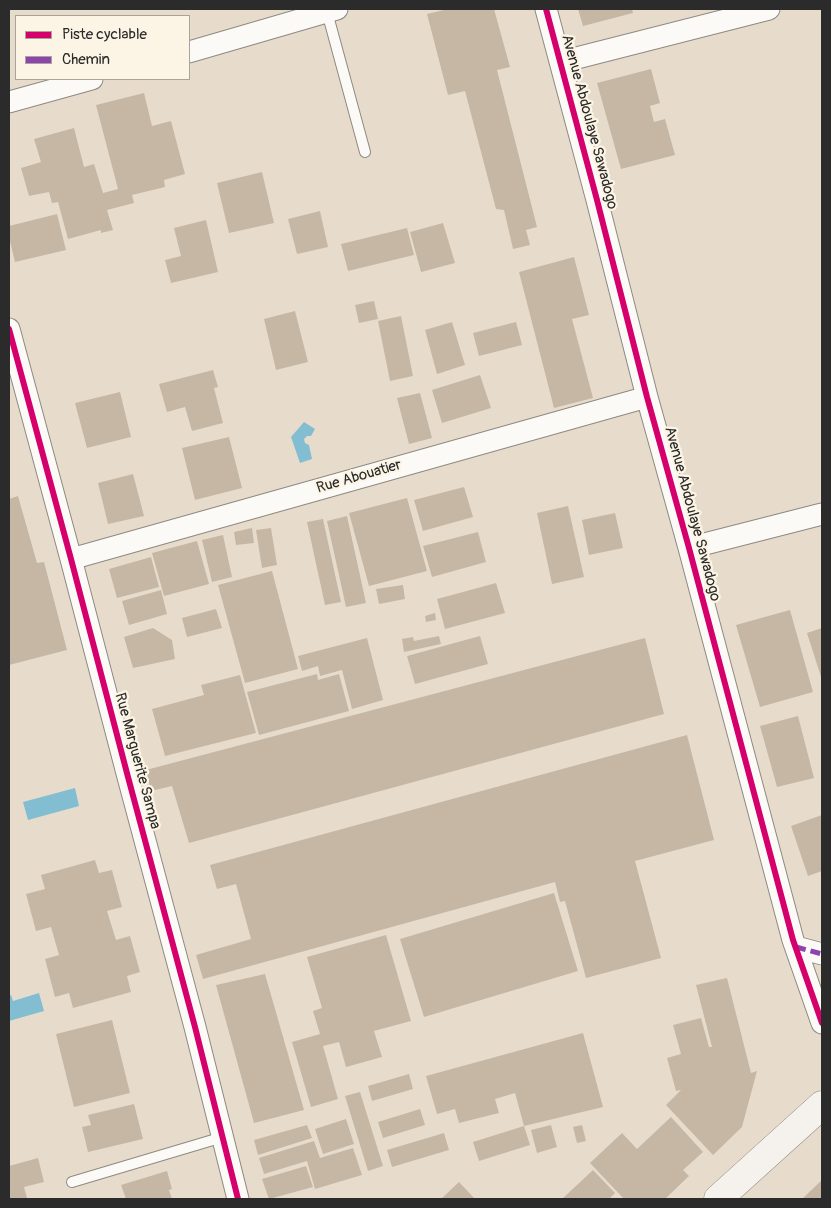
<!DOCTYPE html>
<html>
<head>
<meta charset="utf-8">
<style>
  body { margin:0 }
  #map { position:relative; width:831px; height:1208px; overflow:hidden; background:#e7dccc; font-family:Pangolin,sans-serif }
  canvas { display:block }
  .frame { position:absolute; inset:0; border:10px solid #2b2b2b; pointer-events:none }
  .legend { position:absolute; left:15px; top:15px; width:175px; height:65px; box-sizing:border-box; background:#fcf5e5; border:1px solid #a8a49b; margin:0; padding:6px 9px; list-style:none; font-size:15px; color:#2b2b2b }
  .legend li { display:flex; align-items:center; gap:10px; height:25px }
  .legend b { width:25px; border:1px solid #a8a49b }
</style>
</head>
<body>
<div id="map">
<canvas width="831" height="1208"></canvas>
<div class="frame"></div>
<ul class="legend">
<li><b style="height:6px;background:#d6006c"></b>Piste cyclable</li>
<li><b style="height:6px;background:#8e44ad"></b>Chemin</li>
</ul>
</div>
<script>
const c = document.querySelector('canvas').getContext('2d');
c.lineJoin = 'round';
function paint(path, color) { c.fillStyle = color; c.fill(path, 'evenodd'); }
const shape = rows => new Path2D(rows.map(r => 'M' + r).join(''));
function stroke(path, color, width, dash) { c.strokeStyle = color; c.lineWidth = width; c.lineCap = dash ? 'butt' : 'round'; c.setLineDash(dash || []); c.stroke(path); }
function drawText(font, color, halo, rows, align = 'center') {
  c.font = font + ' Pangolin,sans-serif'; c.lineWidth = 4.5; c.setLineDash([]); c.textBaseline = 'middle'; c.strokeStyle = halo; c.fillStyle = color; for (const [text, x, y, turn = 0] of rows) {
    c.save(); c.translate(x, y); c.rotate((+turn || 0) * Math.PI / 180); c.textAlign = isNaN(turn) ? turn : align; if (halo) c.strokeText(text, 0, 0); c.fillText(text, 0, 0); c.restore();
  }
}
const water = shape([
  [304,422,315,429,311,436,307,436,304,439,305,443,309,445,312,459,300,463,291,437],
  [75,788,79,806,28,820,23,802],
  [39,993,44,1011,9,1021,9,996,11,995,13,1001]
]);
const building = shape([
  [448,9,494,9,510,67,497,70,537,227,526,230,530,245,513,249,504,210,496,209,465,91,448,95,427,14],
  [578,9,632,9,633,13,583,26],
  [651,69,660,103,650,106,654,122,665,119,675,155,621,169,597,83],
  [144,93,152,126,171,121,185,174,164,180,165,187,132,195,134,203,107,210,113,230,101,233,101,230,68,239,58,202,52,203,49,192,29,196,21,168,41,162,34,139,74,128,84,167,94,164,103,193,118,189,96,105],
  [262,172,274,223,229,233,217,183],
  [320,211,328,247,297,254,288,219],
  [57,214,66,250,15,262,9,237,9,226],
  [206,220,218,272,171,283,165,260,181,256,174,228],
  [443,223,455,263,421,272,410,232],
  [407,228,414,255,348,271,341,244],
  [574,257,589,315,572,319,593,398,554,408,519,272],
  [374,301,378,319,359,323,355,305],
  [295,311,308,362,276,370,264,319],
  [401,316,413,376,390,381,378,321],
  [452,322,465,365,437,374,425,330],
  [516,322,522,345,479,356,473,333],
  [213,370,218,387,214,388,223,423,192,431,185,407,167,412,159,384],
  [480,375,491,408,442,423,432,390],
  [120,392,131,437,87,448,75,403],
  [420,393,432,438,409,444,397,398],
  [229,437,242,488,195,500,182,448],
  [133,474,144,516,108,524,98,483],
  [464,487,473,517,423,531,414,500],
  [18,496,37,563,44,562,67,650,9,665,9,499],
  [407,498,427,571,369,586,349,513],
  [568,506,584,577,552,584,537,513],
  [615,513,623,548,589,555,582,520],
  [347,516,366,603,346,607,327,521],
  [323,519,341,602,325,605,307,522],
  [252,528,254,543,236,545,234,532],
  [271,528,277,565,262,568,256,530],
  [478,532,486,562,432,577,423,546],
  [223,535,232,577,212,582,202,540],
  [197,541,209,584,164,596,152,553],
  [151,557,159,587,117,598,109,569],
  [272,571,298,669,245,683,218,585],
  [496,583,505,613,445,629,437,599],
  [403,585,405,599,379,604,376,589],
  [161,590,167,614,129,625,122,601],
  [216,609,222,628,187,637,182,618],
  [790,610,813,692,760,707,736,625],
  [435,613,436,620,426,622,425,616],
  [153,628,172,640,175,659,133,668,124,637],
  [822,628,822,680,807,633],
  [439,636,441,644,404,652,402,639,413,637,414,641],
  [480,636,488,664,415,684,407,656],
  [367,638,383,700,352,709,342,670,320,676,318,666,302,671,298,656],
  [645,638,664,714,189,843,172,786,151,791,146,770],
  [317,674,318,680,339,674,349,711,259,735,247,692],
  [240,675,256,733,165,756,152,709,204,695,201,685],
  [798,716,814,778,777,787,760,726],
  [687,735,714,840,635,861,661,958,586,978,565,901,560,902,555,882,203,979,196,955,251,939,236,884,217,889,210,865],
  [822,815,822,871,808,876,791,826],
  [95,860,99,873,112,870,122,907,107,911,116,940,130,936,140,972,127,976,131,992,73,1008,69,993,55,997,45,959,59,955,51,927,36,931,26,894,45,889,41,875],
  [554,893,578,971,424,1017,400,939],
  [386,935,411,1021,374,1031,382,1057,346,1067,339,1042,323,1046,338,1099,311,1107,292,1042,320,1034,313,1011,322,1008,307,957],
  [265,974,304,1110,254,1123,216,985],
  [727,978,751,1073,757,1071,742,1127,713,1155,666,1105,681,1090,676,1091,667,1058,681,1054,673,1025,701,1018,709,1047,712,1047,696,985],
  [112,1020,130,1093,74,1107,56,1034],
  [583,1033,603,1107,524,1126,515,1093,495,1099,499,1113,459,1123,455,1109,437,1114,426,1076],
  [409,1074,413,1089,372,1101,368,1086],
  [360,1092,383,1166,368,1171,345,1096],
  [134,1104,143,1139,88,1152,82,1127,91,1125,88,1115],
  [420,1109,425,1125,383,1138,378,1122],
  [671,1117,703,1152,683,1170,689,1176,665,1199,624,1199,590,1163,622,1133,637,1149],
  [346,1119,354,1144,323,1154,315,1129],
  [307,1125,312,1138,258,1155,254,1140],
  [551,1125,557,1147,537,1153,531,1130],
  [582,1125,586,1141,577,1143,573,1127],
  [524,1126,530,1145,479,1161,473,1142],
  [444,1133,449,1150,392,1167,387,1150],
  [314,1141,320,1158,353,1148,362,1175,315,1189,307,1161,264,1174,259,1158],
  [38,1158,44,1182,24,1187,27,1198,9,1199,9,1166],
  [306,1166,313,1187,269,1199,262,1179],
  [593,1170,615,1193,609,1199,562,1199],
  [167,1171,172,1189,169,1190,172,1199,126,1199,121,1185],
  [822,1180,822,1199,802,1199],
  [459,1182,475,1199,441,1199]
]);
const lane = shape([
  [327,12,365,152],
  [72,1182,223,1137]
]);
const street = shape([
  [546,9,597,200,647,397,689,548,793,940,822,1023],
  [189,52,337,9],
  [561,62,769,9],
  [9,102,92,79],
  [9,329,71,559,128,777,195,1027,238,1199],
  [689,548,822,514],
  [71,559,647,397],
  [796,947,822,954]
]);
const secondary = shape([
  [718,1199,822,1105]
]);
const quiet = shape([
  [796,947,822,954]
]);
const cycleway = shape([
  [546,9,597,200,647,397,689,548,793,940,822,1023],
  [9,329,71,559,128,777,195,1027,238,1199]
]);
const streetNames = [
  ["Avenue Abdoulaye Sawadogo",589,122,75],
  ["Rue Abouatier",359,477,-16],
  ["Avenue Abdoulaye Sawadogo",692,514,75],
  ["Rue Marguerite Sampa",137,761,75]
];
paint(water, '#82bdd2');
paint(building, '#c5b7a4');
stroke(lane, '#8e8981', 12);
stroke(street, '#8e8981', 23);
stroke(secondary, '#8e8981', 29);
stroke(lane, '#fbfaf7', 10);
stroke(street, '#fbfaf7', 21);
stroke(secondary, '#f5f1ec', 28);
stroke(quiet, '#8e44ad', 5, [10, 5]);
stroke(cycleway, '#d6006c', 6);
drawText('15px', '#2b2b2b', '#fcf5e5', streetNames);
</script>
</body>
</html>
